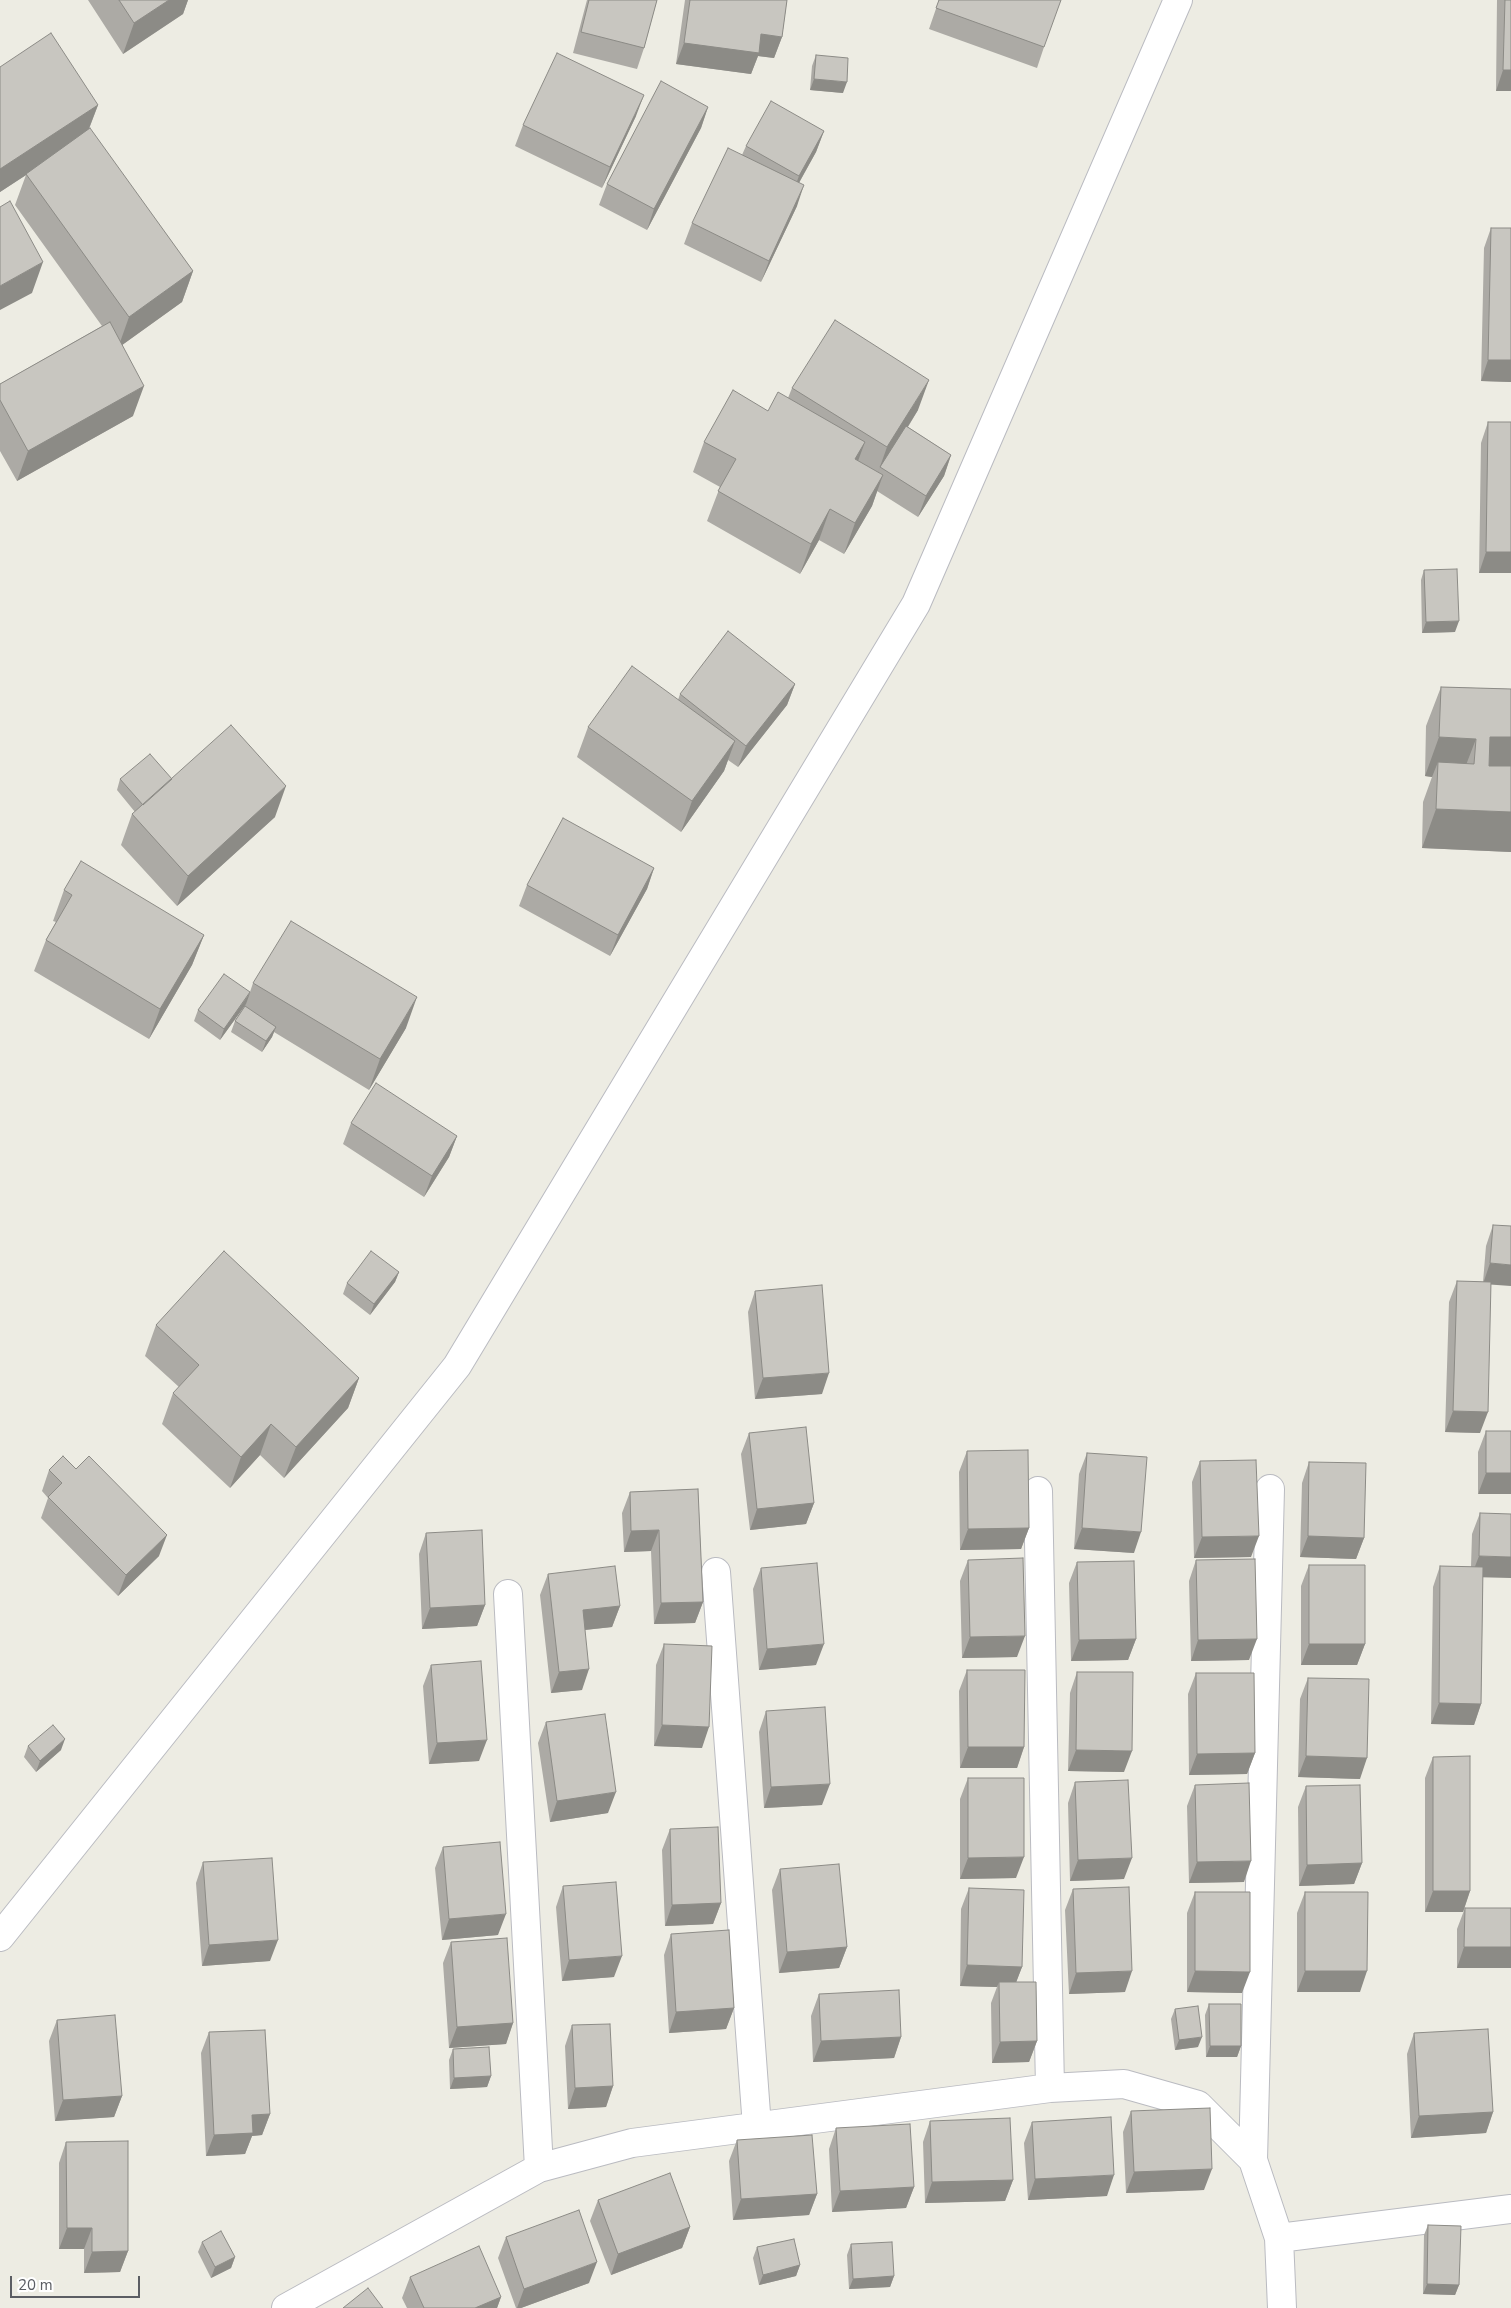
<!DOCTYPE html>
<html>
<head>
<meta charset="utf-8">
<style>
  body { margin:0 }
  #map { position:relative; width:1511px; height:2308px; overflow:hidden; background:#edece3; font-family:"Nunito Sans",sans-serif }
  canvas { display:block }
  .scale { position:absolute; left:10px; top:2276px; width:130px; height:22px; box-sizing:border-box; border:2px solid #5b5d63; border-top:0; padding-left:6px; font-size:15px; line-height:18px; white-space:nowrap; color:#5b5d63; -webkit-text-stroke:4px #fff; paint-order:stroke }
</style>
</head>
<body>
<div id="map">
<canvas width="1511" height="2308"></canvas>
<div class="scale">20 m</div>
</div>
<script>
const c = document.querySelector('canvas').getContext('2d');
c.lineJoin = 'round';
const shape = rows => new Path2D(rows.map(r => 'M' + r).join(''));
function stroke(path, color, width, dash) { c.strokeStyle = color; c.lineWidth = width; c.lineCap = dash ? 'butt' : 'round'; c.setLineDash(dash || []); c.stroke(path); }
function paint(path, color) { c.fillStyle = color; c.fill(path, 'evenodd'); }
const minor = shape([
  [1038,1491,1050,2088],
  [716,1572,757,2127],
  [508,1594,539,2168],
  [0,1937,457,1366,916,604,1178,0],
  [1253,2160,1270,1489],
  [286,2308,539,2168,632,2143,1050,2088,1124,2084,1198,2105,1253,2160,1279,2238],
  [1282,2308,1279,2238,1511,2209]
]);
const wall = shape([
  [88,0,188,0,183,14,123,54],
  [587,0,657,0,644,48,637,69,573,53],
  [685,0,787,0,782,37,774,58,758,56,751,74,676,64],
  [939,0,1044,47,1037,68,929,29],
  [1497,0,1511,0,1511,91,1496,91],
  [816,55,843,93,810,90,812,66],
  [0,67,98,105,89,129,193,271,182,302,122,345,133,416,17,481,0,451,0,384,102,326,15,205,26,175,0,192],
  [708,107,701,128,647,230,599,205,607,184],
  [636,116,602,188,515,146,523,125],
  [824,131,816,152,799,183,797,206,761,282,684,244,692,223,742,155,746,146],
  [1491,228,1511,382,1481,381,1484,248],
  [792,388,918,410,908,427,951,455,944,476,918,517,877,491,872,506,844,554,819,540,800,574,707,521,720,487,693,472,704,442,768,411,788,398],
  [1488,422,1511,422,1511,573,1479,573,1481,443],
  [1424,570,1455,632,1422,633,1421,580],
  [795,684,787,705,738,767,728,760,724,771,681,832,577,757,588,727,678,700,680,694],
  [1441,687,1511,689,1511,852,1422,848,1423,802,1432,777,1425,776,1426,726],
  [120,779,172,779,275,817,177,906,121,845,132,814,135,812,117,790],
  [654,868,647,889,610,956,519,906,527,885],
  [64,890,204,935,192,965,149,1039,34,971,46,940,56,922,53,921],
  [253,983,406,1028,369,1090,274,1032,272,1037,262,1052,231,1032,235,1021,246,1004,220,1040,194,1021,198,1010,250,992],
  [351,1123,457,1136,449,1157,424,1197,343,1144],
  [1493,1225,1491,1285,1480,1433,1445,1432,1449,1302,1457,1281,1483,1282,1486,1246],
  [399,1272,395,1282,370,1315,343,1294,347,1283],
  [755,1291,822,1394,755,1399,748,1312],
  [156,1325,359,1378,348,1408,284,1478,260,1455,230,1488,162,1424,173,1393,179,1387,145,1356],
  [1486,1431,1511,1431,1478,1494,1478,1452],
  [749,1433,814,1503,806,1524,750,1530,741,1454],
  [967,1451,1029,1528,1021,1549,960,1550,959,1472],
  [1087,1453,1134,1553,1074,1549,1079,1474],
  [1200,1461,1251,1557,1194,1558,1192,1482],
  [1309,1462,1364,1538,1356,1559,1300,1557,1302,1483],
  [49,1470,159,1556,118,1596,41,1518,48,1498,42,1491],
  [698,1489,703,1602,695,1623,654,1624,651,1551,624,1552,622,1513,630,1492],
  [1480,1513,1483,1577,1481,1704,1474,1725,1431,1724,1433,1587,1440,1566,1471,1567,1472,1534],
  [426,1533,485,1605,477,1626,422,1629,419,1554],
  [968,1560,1017,1657,962,1658,960,1581],
  [1196,1560,1249,1660,1191,1661,1189,1581],
  [1077,1562,1136,1639,1128,1660,1071,1661,1069,1583],
  [1309,1565,1365,1644,1357,1665,1301,1665,1301,1586],
  [761,1568,816,1665,759,1670,753,1589],
  [548,1574,620,1606,612,1627,585,1630,582,1690,551,1693,540,1595],
  [664,1644,702,1748,654,1746,656,1665],
  [431,1665,479,1761,429,1764,423,1686],
  [967,1670,1024,1747,1017,1768,960,1768,959,1691],
  [1077,1672,1124,1772,1068,1771,1070,1693],
  [1196,1673,1255,1753,1247,1774,1189,1775,1188,1694],
  [1308,1678,1360,1779,1298,1777,1300,1699],
  [766,1711,822,1805,764,1808,759,1732],
  [546,1722,608,1813,550,1822,538,1743],
  [28,1746,61,1750,36,1772,24,1757],
  [1433,1757,1470,1891,1463,1912,1425,1912,1425,1778],
  [968,1778,1016,1878,960,1879,960,1799],
  [1075,1782,1124,1879,1070,1881,1068,1803],
  [1195,1785,1244,1882,1189,1883,1187,1806],
  [1306,1786,1362,1863,1354,1884,1299,1886,1298,1807],
  [670,1829,721,1903,713,1924,665,1926,662,1850],
  [443,1847,498,1935,442,1940,435,1868],
  [203,1862,270,1961,202,1966,196,1883],
  [780,1869,847,1947,839,1968,779,1973,772,1890],
  [563,1886,614,1977,562,1981,556,1907],
  [969,1888,1022,1967,1016,1982,1037,2041,1029,2062,992,2063,991,2003,997,1987,960,1986,961,1909],
  [1073,1889,1125,1992,1069,1994,1065,1910],
  [1195,1892,1242,1993,1187,1992,1187,1913],
  [1305,1892,1360,1992,1297,1992,1297,1913],
  [1465,1908,1511,1908,1511,1968,1457,1968,1457,1929],
  [671,1934,734,2008,726,2029,669,2033,664,1955],
  [451,1942,513,2023,506,2044,449,2048,443,1963],
  [819,1994,901,2037,894,2058,813,2062,811,2016],
  [1209,2004,1241,2046,1237,2057,1206,2057,1205,2015],
  [1175,2009,1198,2047,1175,2050,1171,2019],
  [57,2020,122,2096,114,2117,55,2121,49,2041],
  [572,2025,613,2086,606,2107,568,2109,565,2046],
  [209,2032,270,2114,262,2135,252,2136,245,2154,206,2156,201,2053],
  [1414,2033,1493,2112,1486,2133,1411,2138,1407,2054],
  [453,2049,491,2076,487,2087,450,2089,449,2060],
  [1131,2111,1204,2190,1126,2193,1123,2132],
  [930,2121,1013,2180,1005,2201,925,2203,923,2142],
  [1032,2122,1107,2196,1028,2200,1024,2143],
  [836,2128,914,2187,906,2208,832,2212,829,2149],
  [737,2140,817,2194,809,2215,733,2220,729,2161],
  [66,2142,128,2251,120,2272,84,2273,84,2249,59,2249,59,2163],
  [598,2200,690,2227,682,2248,611,2275,590,2221],
  [1428,2225,1459,2285,1455,2295,1423,2294,1424,2235],
  [506,2237,589,2283,521,2308,516,2308,498,2258],
  [202,2242,235,2257,231,2268,211,2278,198,2252],
  [851,2244,894,2276,890,2287,849,2289,847,2255],
  [757,2247,800,2265,796,2276,759,2285,753,2258],
  [410,2277,501,2297,497,2308,407,2308,402,2298]
]);
const shadedWall = shape([
  [169,0,188,0,183,14,123,54,134,23],
  [761,34,782,37,774,58,758,56,751,74,676,64,684,43],
  [1503,70,1511,70,1511,91,1496,91],
  [814,79,847,82,843,93,810,90],
  [644,95,636,116,602,188,610,167],
  [98,105,86,136,0,192,0,169],
  [708,107,701,128,647,230,654,209],
  [824,131,816,152,791,197,799,176],
  [804,185,797,206,761,282,769,261],
  [43,262,32,293,0,310,0,286],
  [193,271,182,302,118,348,129,317],
  [1488,360,1511,360,1511,382,1481,381],
  [929,380,918,410,882,468,880,467,876,478,887,447],
  [144,386,133,416,17,481,28,451],
  [865,442,854,472,855,459],
  [951,455,944,476,918,517,926,496],
  [883,475,872,506,844,554,855,523],
  [830,509,819,540,800,574,811,544],
  [1486,552,1511,552,1511,573,1479,573],
  [1459,621,1455,632,1422,633,1426,622],
  [795,684,787,705,738,767,746,746],
  [1439,737,1476,739,1461,778,1438,762,1432,777,1425,776],
  [1490,737,1511,737,1511,777,1476,776],
  [735,741,724,771,681,832,692,801],
  [286,786,275,817,177,906,188,876],
  [1436,809,1511,812,1511,852,1422,848],
  [654,868,647,889,610,956,618,935],
  [204,935,192,965,149,1039,160,1009],
  [250,993,246,1004,220,1040,224,1029],
  [417,997,406,1028,369,1090,380,1059],
  [276,1027,272,1037,262,1052,266,1041],
  [457,1136,449,1157,424,1197,432,1176],
  [1490,1263,1511,1265,1511,1286,1483,1284],
  [399,1272,395,1282,370,1315,374,1304],
  [829,1373,822,1394,755,1399,763,1378],
  [359,1378,348,1408,284,1478,296,1447],
  [1453,1411,1488,1412,1480,1433,1445,1432],
  [271,1424,260,1455,230,1488,241,1457],
  [1486,1473,1511,1473,1511,1494,1478,1494],
  [814,1503,806,1524,750,1530,757,1509],
  [1029,1528,1021,1549,960,1550,968,1529],
  [1082,1528,1141,1532,1134,1553,1074,1549],
  [659,1530,651,1551,624,1552,631,1531],
  [167,1535,159,1556,118,1596,126,1575],
  [1259,1536,1251,1557,1194,1558,1202,1537],
  [1308,1536,1364,1538,1356,1559,1300,1557],
  [1479,1556,1511,1557,1511,1578,1471,1577],
  [703,1602,695,1623,654,1624,661,1603],
  [485,1605,477,1626,422,1629,430,1608],
  [620,1606,612,1627,575,1631,583,1610],
  [1025,1636,1017,1657,962,1658,970,1637],
  [1136,1639,1128,1660,1071,1661,1079,1640],
  [1257,1639,1249,1660,1191,1661,1198,1640],
  [824,1644,816,1665,759,1670,767,1649],
  [1309,1644,1365,1644,1357,1665,1301,1665],
  [589,1669,582,1690,551,1693,559,1672],
  [1439,1703,1481,1704,1474,1725,1431,1724],
  [662,1725,709,1727,702,1748,654,1746],
  [65,1739,61,1750,36,1772,40,1761],
  [487,1740,479,1761,429,1764,437,1743],
  [968,1747,1024,1747,1017,1768,960,1768],
  [1076,1750,1132,1751,1124,1772,1068,1771],
  [1255,1753,1247,1774,1189,1775,1197,1754],
  [1306,1756,1367,1758,1360,1779,1298,1777],
  [830,1784,822,1805,764,1808,771,1787],
  [616,1792,608,1813,550,1822,557,1801],
  [1024,1857,1016,1878,960,1879,968,1858],
  [1132,1858,1124,1879,1070,1881,1078,1860],
  [1251,1861,1244,1882,1189,1883,1197,1862],
  [1362,1863,1354,1884,1299,1886,1307,1865],
  [1433,1891,1470,1891,1463,1912,1425,1912],
  [721,1903,713,1924,665,1926,672,1905],
  [506,1914,498,1935,442,1940,449,1919],
  [278,1940,270,1961,202,1966,209,1945],
  [847,1947,839,1968,779,1973,787,1952],
  [1464,1947,1511,1947,1511,1968,1457,1968],
  [622,1956,614,1977,562,1981,569,1960],
  [967,1965,1022,1967,1014,1988,999,1982,997,1987,960,1986],
  [1132,1971,1125,1992,1069,1994,1076,1973],
  [1195,1971,1250,1972,1242,1993,1187,1992],
  [1305,1971,1367,1971,1360,1992,1297,1992],
  [734,2008,726,2029,669,2033,676,2012],
  [513,2023,506,2044,449,2048,457,2027],
  [901,2037,894,2058,813,2062,821,2041],
  [1202,2037,1198,2047,1175,2050,1179,2040],
  [1037,2041,1029,2062,992,2063,1000,2042],
  [1210,2046,1241,2046,1237,2057,1206,2057],
  [491,2076,487,2087,450,2089,454,2078],
  [613,2086,606,2107,568,2109,575,2088],
  [122,2096,114,2117,55,2121,63,2100],
  [1493,2112,1486,2133,1411,2138,1419,2116],
  [270,2114,262,2135,252,2136,245,2154,206,2156,214,2135,252,2115],
  [1212,2169,1204,2190,1126,2193,1134,2172],
  [1114,2175,1107,2196,1028,2200,1035,2179],
  [1013,2180,1005,2201,925,2203,932,2182],
  [914,2187,906,2208,832,2212,840,2191],
  [817,2194,809,2215,733,2220,741,2199],
  [690,2227,682,2248,611,2275,618,2254],
  [67,2228,92,2228,84,2249,59,2249],
  [128,2251,120,2272,84,2273,92,2252],
  [235,2257,231,2268,211,2278,215,2267],
  [597,2262,589,2283,521,2308,517,2308,524,2289],
  [800,2265,796,2276,759,2285,763,2275],
  [894,2276,890,2287,849,2289,853,2279],
  [1427,2284,1459,2285,1455,2295,1423,2294],
  [501,2297,497,2308,475,2308]
]);
const building = shape([
  [119,0,169,0,134,23,119,0],
  [589,0,657,0,644,48,581,32,589,0],
  [690,0,787,0,782,37,761,34,759,53,684,43,690,0],
  [939,0,1061,0,1044,47,936,8,939,0],
  [1505,0,1511,0,1511,70,1503,70,1505,0],
  [51,33,98,105,0,169,0,67,51,33],
  [557,53,644,95,610,167,523,125,557,53],
  [816,55,848,58,847,82,814,79,816,55],
  [661,81,708,107,654,209,607,184,661,81],
  [771,101,824,131,799,176,746,146,771,101],
  [90,128,193,271,129,317,26,174,90,128],
  [728,148,804,185,769,261,692,223,728,148],
  [10,201,43,262,0,286,0,207,10,201],
  [1491,228,1511,228,1511,360,1488,360,1491,228],
  [835,320,929,380,887,447,792,388,835,320],
  [110,322,144,386,28,451,0,400,0,384,110,322],
  [733,390,768,411,778,392,865,442,855,459,883,475,855,523,830,509,811,544,718,491,736,459,704,442,733,390],
  [1488,422,1511,422,1511,552,1486,552,1488,422],
  [906,426,951,455,926,496,880,467,906,426],
  [1457,569,1459,621,1426,622,1424,570,1457,569],
  [728,631,795,684,746,746,680,694,728,631],
  [632,666,735,741,692,801,588,727,632,666],
  [1441,687,1511,689,1511,737,1490,737,1489,766,1511,766,1511,812,1436,809,1438,762,1474,764,1476,739,1439,737,1441,687],
  [231,725,286,786,188,876,132,814,231,725],
  [150,754,172,779,143,805,120,779,150,754],
  [563,818,654,868,618,935,527,885,563,818],
  [81,861,204,935,160,1009,46,940,72,895,64,890,81,861],
  [291,921,417,997,380,1059,253,983,291,921],
  [224,974,250,992,224,1029,198,1010,224,974],
  [245,1006,276,1027,266,1041,235,1021,245,1006],
  [376,1083,457,1136,432,1176,351,1123,376,1083],
  [1493,1225,1511,1226,1511,1265,1490,1263,1493,1225],
  [224,1251,359,1378,296,1447,271,1424,241,1457,173,1393,199,1365,156,1325,224,1251],
  [371,1251,399,1272,374,1304,347,1283,371,1251],
  [1457,1281,1491,1282,1488,1412,1453,1411,1457,1281],
  [822,1285,829,1373,763,1378,755,1291,822,1285],
  [806,1427,814,1503,757,1509,749,1433,806,1427],
  [1486,1431,1511,1431,1511,1473,1486,1473,1486,1431],
  [1028,1450,1029,1528,968,1529,967,1451,1028,1450],
  [1087,1453,1147,1457,1141,1532,1082,1528,1087,1453],
  [63,1456,76,1469,89,1456,167,1535,126,1575,48,1497,62,1483,49,1470,63,1456],
  [1256,1460,1259,1536,1202,1537,1200,1461,1256,1460],
  [1309,1462,1366,1463,1364,1538,1308,1536,1309,1462],
  [698,1489,703,1602,661,1603,659,1530,631,1531,630,1492,698,1489],
  [1480,1513,1511,1514,1511,1557,1479,1556,1480,1513],
  [482,1530,485,1605,430,1608,426,1533,482,1530],
  [1023,1558,1025,1636,970,1637,968,1560,1023,1558],
  [1255,1559,1257,1639,1198,1640,1196,1560,1255,1559],
  [1134,1561,1136,1639,1079,1640,1077,1562,1134,1561],
  [817,1563,824,1644,767,1649,761,1568,817,1563],
  [1309,1565,1365,1565,1365,1644,1309,1644,1309,1565],
  [615,1566,620,1606,583,1610,589,1669,559,1672,548,1574,615,1566],
  [1440,1566,1483,1567,1481,1704,1439,1703,1440,1566],
  [664,1644,712,1646,709,1727,662,1725,664,1644],
  [481,1661,487,1740,437,1743,431,1665,481,1661],
  [967,1670,1025,1670,1024,1747,968,1747,967,1670],
  [1077,1672,1133,1672,1132,1751,1076,1750,1077,1672],
  [1196,1673,1254,1673,1255,1753,1197,1754,1196,1673],
  [1308,1678,1369,1679,1367,1758,1306,1756,1308,1678],
  [825,1707,830,1784,771,1787,766,1711,825,1707],
  [605,1714,616,1792,557,1801,546,1722,605,1714],
  [53,1725,65,1739,40,1761,28,1746,53,1725],
  [1470,1756,1470,1891,1433,1891,1433,1757,1470,1756],
  [968,1778,1024,1778,1024,1857,968,1858,968,1778],
  [1128,1780,1132,1858,1078,1860,1075,1782,1128,1780],
  [1249,1783,1251,1861,1197,1862,1195,1785,1249,1783],
  [1360,1785,1362,1863,1307,1865,1306,1786,1360,1785],
  [718,1827,721,1903,672,1905,670,1829,718,1827],
  [500,1842,506,1914,449,1919,443,1847,500,1842],
  [272,1858,278,1940,209,1945,203,1862,272,1858],
  [839,1864,847,1947,787,1952,780,1869,839,1864],
  [616,1882,622,1956,569,1960,563,1886,616,1882],
  [1129,1887,1132,1971,1076,1973,1073,1889,1129,1887],
  [969,1888,1024,1890,1022,1967,967,1965,969,1888],
  [1195,1892,1250,1892,1250,1972,1195,1971,1195,1892],
  [1305,1892,1368,1892,1367,1971,1305,1971,1305,1892],
  [1465,1908,1511,1908,1511,1947,1464,1947,1465,1908],
  [729,1930,734,2008,676,2012,671,1934,729,1930],
  [507,1938,513,2023,457,2027,451,1942,507,1938],
  [999,1982,1036,1982,1037,2041,1000,2042,999,1982],
  [899,1990,901,2037,821,2041,819,1994,899,1990],
  [1209,2004,1241,2004,1241,2046,1210,2046,1209,2004],
  [1198,2006,1202,2037,1179,2040,1175,2009,1198,2006],
  [115,2015,122,2096,63,2100,57,2020,115,2015],
  [610,2024,613,2086,575,2088,572,2025,610,2024],
  [1488,2029,1493,2112,1419,2116,1414,2033,1488,2029],
  [265,2030,270,2114,252,2115,253,2133,214,2135,209,2032,265,2030],
  [489,2047,491,2076,454,2078,453,2049,489,2047],
  [1210,2108,1212,2169,1134,2172,1131,2111,1210,2108],
  [1111,2117,1114,2175,1035,2179,1032,2122,1111,2117],
  [1010,2118,1013,2180,932,2182,930,2121,1010,2118],
  [910,2124,914,2187,840,2191,836,2128,910,2124],
  [812,2135,817,2194,741,2199,737,2140,812,2135],
  [128,2141,128,2251,92,2252,92,2228,67,2228,66,2142,128,2141],
  [670,2173,690,2227,618,2254,598,2200,670,2173],
  [579,2210,597,2262,524,2289,506,2237,579,2210],
  [1428,2225,1461,2226,1459,2285,1427,2284,1428,2225],
  [221,2231,235,2257,215,2267,202,2242,221,2231],
  [794,2239,800,2265,763,2275,757,2247,794,2239],
  [892,2242,894,2276,853,2279,851,2244,892,2242],
  [479,2246,501,2297,475,2308,424,2308,410,2277,479,2246],
  [368,2288,383,2308,343,2308,368,2288]
]);
stroke(minor, '#babbc1', 30);
stroke(minor, '#fff', 28);
paint(wall, '#acaaa5');
paint(shadedWall, '#8c8b86');
paint(building, '#c8c6c0');
stroke(building, '#8c8b86', 1);
</script>
</body>
</html>
